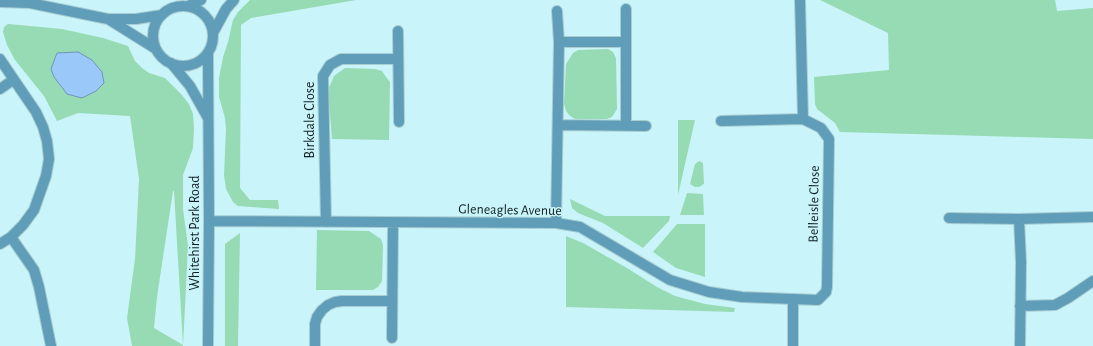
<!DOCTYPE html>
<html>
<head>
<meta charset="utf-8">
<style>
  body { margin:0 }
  canvas { display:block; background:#c9f4f9 }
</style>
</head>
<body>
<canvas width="1093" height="346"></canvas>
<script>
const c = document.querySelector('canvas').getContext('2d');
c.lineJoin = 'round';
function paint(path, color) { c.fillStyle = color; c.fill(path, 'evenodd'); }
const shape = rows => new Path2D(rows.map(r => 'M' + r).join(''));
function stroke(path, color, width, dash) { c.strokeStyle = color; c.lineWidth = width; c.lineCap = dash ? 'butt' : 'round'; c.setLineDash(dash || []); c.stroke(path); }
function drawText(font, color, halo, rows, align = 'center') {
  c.font = font + ' "Alegreya Sans",sans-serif'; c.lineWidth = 3; c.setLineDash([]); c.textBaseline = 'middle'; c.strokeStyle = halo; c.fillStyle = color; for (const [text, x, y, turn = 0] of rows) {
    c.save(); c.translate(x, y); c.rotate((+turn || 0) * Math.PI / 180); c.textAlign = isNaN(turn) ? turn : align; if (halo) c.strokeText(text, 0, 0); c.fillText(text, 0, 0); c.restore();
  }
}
const green = shape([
  [250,0,356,0,251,18,241,25,240,188,250,200,278,200,279,209,238,206,233,202,226,189,224,175,226,129,225,118,219,97,219,78,223,57,228,42,233,20,238,12],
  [820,0,1055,0,1057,11,1093,8,1093,139,840,132,835,123,817,109,815,104,814,77,889,70,888,33],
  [8,24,62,29,103,38,128,46,135,61,142,68,149,73,165,78,182,95,189,104,193,114,194,129,193,148,183,175,183,209,188,246,183,346,132,346,127,318,135,259,139,179,130,116,78,113,57,121,44,96,15,60,7,45,3,32,4,27],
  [173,191,174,191,183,345,154,328,157,297],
  [608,49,613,52,616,58,617,109,612,117,607,119,575,119,570,116,566,111,564,104,566,64,573,53,578,50],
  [345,68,375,69,382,71,386,77,390,82,389,140,332,139,328,90,334,76],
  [678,120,695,120,678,195],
  [699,161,703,163,704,184,699,187,695,187,690,184,695,164],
  [687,193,703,194,704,215,680,215],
  [570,199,605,216,670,216,669,221,643,248,603,223,578,213,572,208],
  [677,224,705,224,705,277,676,268,653,252],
  [317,230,369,231,381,239,383,245,382,281,378,287,373,290,316,290],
  [240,233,238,346,225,346,225,244],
  [566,236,583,243,627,268,657,287,675,296,705,304,735,308,734,312,566,307]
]);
const water = shape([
  [78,52,92,60,102,72,104,83,96,91,82,98,67,94,54,77,51,69,57,53,78,52]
]);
const minor = shape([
  [0,2,30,3,108,19,136,19,162,15],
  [188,6,201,0],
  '153 36a30 30 0 1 1 60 0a30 30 0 1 1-60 0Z',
  [108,19,156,49],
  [398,31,399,122],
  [213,33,226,9,234,0],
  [559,42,625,42],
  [0,59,36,112,43,127,47,141,49,159,46,176,34,210,23,225,11,237,0,244],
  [171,63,190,86,208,118],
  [0,89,13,80],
  [721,121,803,119],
  [558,125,646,126],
  [626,126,626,9],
  [949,218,1019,219,1093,217],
  [1019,219,1021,262,1020,346],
  [209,221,556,223,580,227,670,280,709,292,742,297,818,300,826,292,827,287,829,139,821,128,803,119,800,0],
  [326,222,323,76,330,65,341,59,398,59],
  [556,223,559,42,557,11],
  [11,237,34,270,39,287,51,346],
  [1020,306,1055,305,1068,298,1093,281],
  [392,338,393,223],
  [208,346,209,221,208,53],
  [315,346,315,324,317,317,322,310,328,305,335,302,342,301,392,301],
  [793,346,793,299]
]);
const streetNames = [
  ["Birkdale Close",310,120,-90],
  ["Belleisle Close",814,204,-89],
  ["Gleneagles Avenue",510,210,1],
  ["Whitehirst Park Road",195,233,-90]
];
paint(green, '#97dbb4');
paint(water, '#9ac8f9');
stroke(water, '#7095b8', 1);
stroke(minor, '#a8ced2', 12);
stroke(minor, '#609db8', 10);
drawText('14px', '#0f1f21', '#c9f4f9', streetNames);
</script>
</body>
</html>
